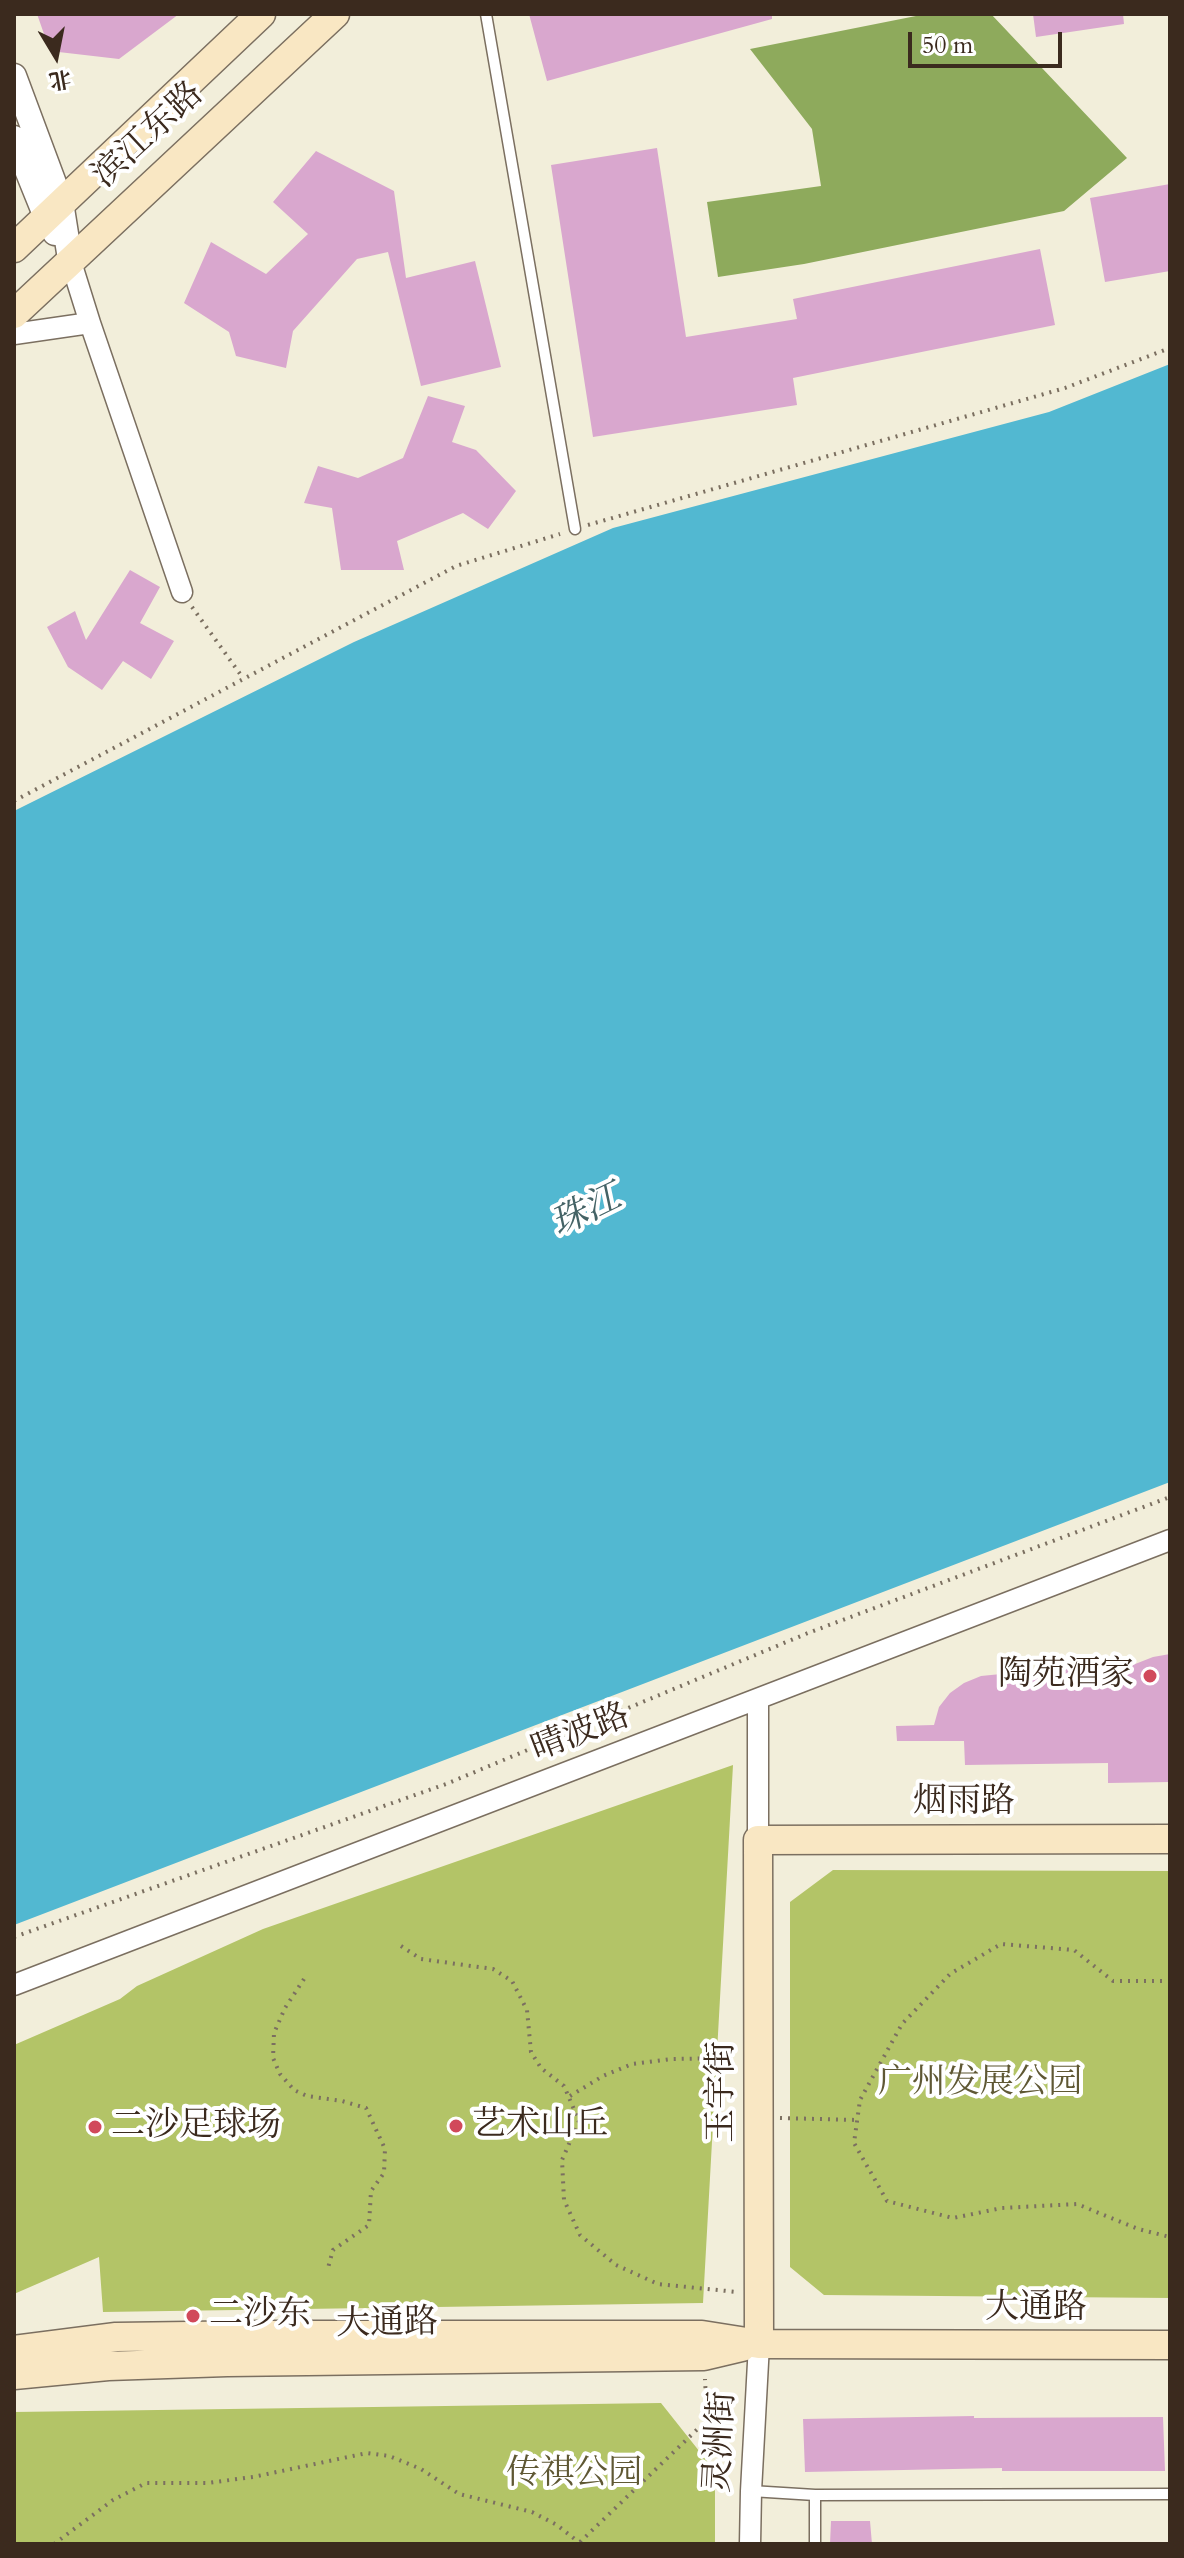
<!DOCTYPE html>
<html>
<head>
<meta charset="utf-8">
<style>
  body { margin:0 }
  #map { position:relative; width:1184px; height:2558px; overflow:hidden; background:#f2eeda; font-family:Cardo,"Noto Serif SC",serif }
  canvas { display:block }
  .frame { position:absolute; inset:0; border:16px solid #3b2a1e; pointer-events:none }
  .north { position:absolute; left:16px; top:16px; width:80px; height:80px; -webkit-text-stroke:6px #fff; paint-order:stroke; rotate:170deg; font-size:22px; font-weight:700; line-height:32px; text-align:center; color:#3b2a1e }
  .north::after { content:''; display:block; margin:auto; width:28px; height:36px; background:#3b2a1e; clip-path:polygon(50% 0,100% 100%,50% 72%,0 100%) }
  .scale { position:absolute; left:908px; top:32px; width:154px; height:36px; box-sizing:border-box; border:4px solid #3b2a1e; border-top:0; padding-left:10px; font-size:24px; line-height:28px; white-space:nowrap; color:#3b2a1e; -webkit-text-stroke:6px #fff; paint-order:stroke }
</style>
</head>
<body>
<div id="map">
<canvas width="1184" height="2558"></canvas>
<div class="frame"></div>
<div class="north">北</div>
<div class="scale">50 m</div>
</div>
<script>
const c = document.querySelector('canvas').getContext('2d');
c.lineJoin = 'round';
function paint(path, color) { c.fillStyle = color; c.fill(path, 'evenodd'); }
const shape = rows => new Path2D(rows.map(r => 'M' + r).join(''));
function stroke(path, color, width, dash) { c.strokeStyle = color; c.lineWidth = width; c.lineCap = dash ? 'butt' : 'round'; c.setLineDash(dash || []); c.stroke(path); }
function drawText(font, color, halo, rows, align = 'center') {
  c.font = font + ' Cardo,"Noto Serif SC",serif'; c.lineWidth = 8; c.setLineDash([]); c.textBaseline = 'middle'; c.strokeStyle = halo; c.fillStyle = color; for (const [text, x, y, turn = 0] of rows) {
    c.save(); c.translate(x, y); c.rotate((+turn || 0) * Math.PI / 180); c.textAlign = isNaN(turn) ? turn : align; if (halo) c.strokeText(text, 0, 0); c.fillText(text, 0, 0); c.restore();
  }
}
const green = shape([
  [733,1765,703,2303,103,2312,99,2257,14,2294,14,2045,120,1999,137,1986,263,1929],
  [833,1870,1170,1871,1170,2298,824,2295,790,2267,790,1902],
  [661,2403,715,2471,715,2544,14,2544,14,2412]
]);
const forest = shape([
  [926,14,991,14,1127,158,1064,211,804,264,718,277,707,202,821,186,812,129,750,49]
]);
const water = shape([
  [1170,364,1170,1482,14,1925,14,811,354,642,613,528,1049,412]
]);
const building = shape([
  [37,14,179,14,119,59,50,51],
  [529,14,772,14,772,19,547,81],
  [1033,14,1123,14,1124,24,1036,37],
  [657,148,686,337,797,319,793,299,1040,249,1055,325,793,378,797,405,593,437,551,165],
  [316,151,394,191,406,278,475,261,501,367,421,386,388,252,357,259,293,331,286,368,236,356,229,332,184,303,211,242,266,274,308,234,273,202],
  [1170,184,1170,271,1105,282,1090,198],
  [428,396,465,406,452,442,476,450,516,491,488,529,463,513,397,541,404,570,341,570,332,508,304,503,318,466,358,478,403,458],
  [130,570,160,587,140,623,174,641,151,679,123,661,102,690,68,667,47,627,75,611,86,640],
  [1170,1654,1170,1782,1108,1783,1108,1763,965,1765,964,1741,897,1741,896,1726,934,1725,939,1707,950,1693,964,1683,981,1676,1001,1674,1027,1679,1040,1667,1060,1657,1076,1655,1106,1660,1116,1668,1125,1668,1153,1657],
  [974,2416,974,2418,1163,2417,1165,2471,1002,2471,1002,2468,805,2472,803,2419],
  [831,2521,870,2521,872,2544,830,2544]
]);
const path = shape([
  [588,525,1065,388,1170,348],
  [192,607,243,678],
  [14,801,456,566,560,534],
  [14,1937,446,1784,808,1633,1170,1497],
  [401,1946,421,1959,493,1969,512,1981,527,2010,531,2052,541,2068,564,2086,579,2121,562,2160,564,2200,580,2235,616,2265,658,2284,737,2292],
  [304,1979,285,2008,274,2033,273,2058,280,2074,294,2090,307,2096,342,2101,366,2108,385,2149,384,2173,371,2191,369,2225,333,2250,328,2268],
  [1170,1981,1113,1981,1074,1950,1001,1944,950,1974,902,2024,860,2100,854,2143,887,2201,953,2218,1002,2208,1077,2204,1138,2229,1170,2237],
  [570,2096,603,2076,632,2064,672,2059,735,2058],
  [780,2118,857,2120],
  [580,2542,707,2420,705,2379],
  [54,2544,113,2500,146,2483,207,2483,253,2477,367,2453,389,2456,421,2469,459,2494,532,2512,557,2525,581,2544]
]);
const service = shape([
  [486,14,575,529],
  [751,2491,815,2495],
  [815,2544,815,2495,1170,2494]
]);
const minor = shape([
  [70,259,90,323],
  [14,334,90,323,182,592],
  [758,1701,758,1840],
  [14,1985,1170,1540],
  [750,2544,751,2491,759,2344]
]);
const tertiary = shape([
  [14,76,61,202,70,259],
  [14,138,46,217,55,233]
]);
const secondary = shape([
  [14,248,261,14],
  [14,314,335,14],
  [759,2344,758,1840,1170,1839],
  [14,2350,116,2337,263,2335,702,2335,759,2344,1170,2345],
  [14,2375,108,2366,227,2362,704,2356,742,2347]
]);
const markers = [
  [1150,1676,8,"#d1495b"],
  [456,2126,8,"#d1495b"],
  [95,2127,8,"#d1495b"],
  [193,2316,8,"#d1495b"]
];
const streetNames = [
  ["滨江东路",149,136,-43],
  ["晴波路",581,1734,-21],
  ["烟雨路",964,1803],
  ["玉宇街",723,2092,-90],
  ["大通路",1036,2309],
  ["大通路",387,2325,-1],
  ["灵洲街",722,2442,-87]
];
const poiNames = [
  ["陶苑酒家",1134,1676,"right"],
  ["艺术山丘",472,2126],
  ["二沙足球场",111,2127],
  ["二沙东",209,2316]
];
const parkNames = [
  ["广州发展公园",980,2084],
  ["传祺公园",574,2475]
];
const waterNames = [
  ["珠江",587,1213,-26]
];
paint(green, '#b3c467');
paint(forest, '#8eaa5c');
paint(water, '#52b8d1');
paint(building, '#d9a7ce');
stroke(service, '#7b6f60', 13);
stroke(minor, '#7b6f60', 23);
stroke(tertiary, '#7b6f60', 27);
stroke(secondary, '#7b6f60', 31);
stroke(path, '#7b6f60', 4, [2, 6]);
stroke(service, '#fff', 10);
stroke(minor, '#fff', 20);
stroke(tertiary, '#fff', 24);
stroke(secondary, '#f9e7c3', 28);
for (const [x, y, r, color] of markers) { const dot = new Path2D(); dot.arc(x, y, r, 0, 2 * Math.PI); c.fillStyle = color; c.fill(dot); stroke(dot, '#fff', 3); }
drawText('34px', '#3b2a1e', '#fff', streetNames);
drawText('34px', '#3b2a1e', '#fff', poiNames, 'left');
drawText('34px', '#5f5834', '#fff', parkNames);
drawText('italic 36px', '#446366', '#fff', waterNames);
</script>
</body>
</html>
